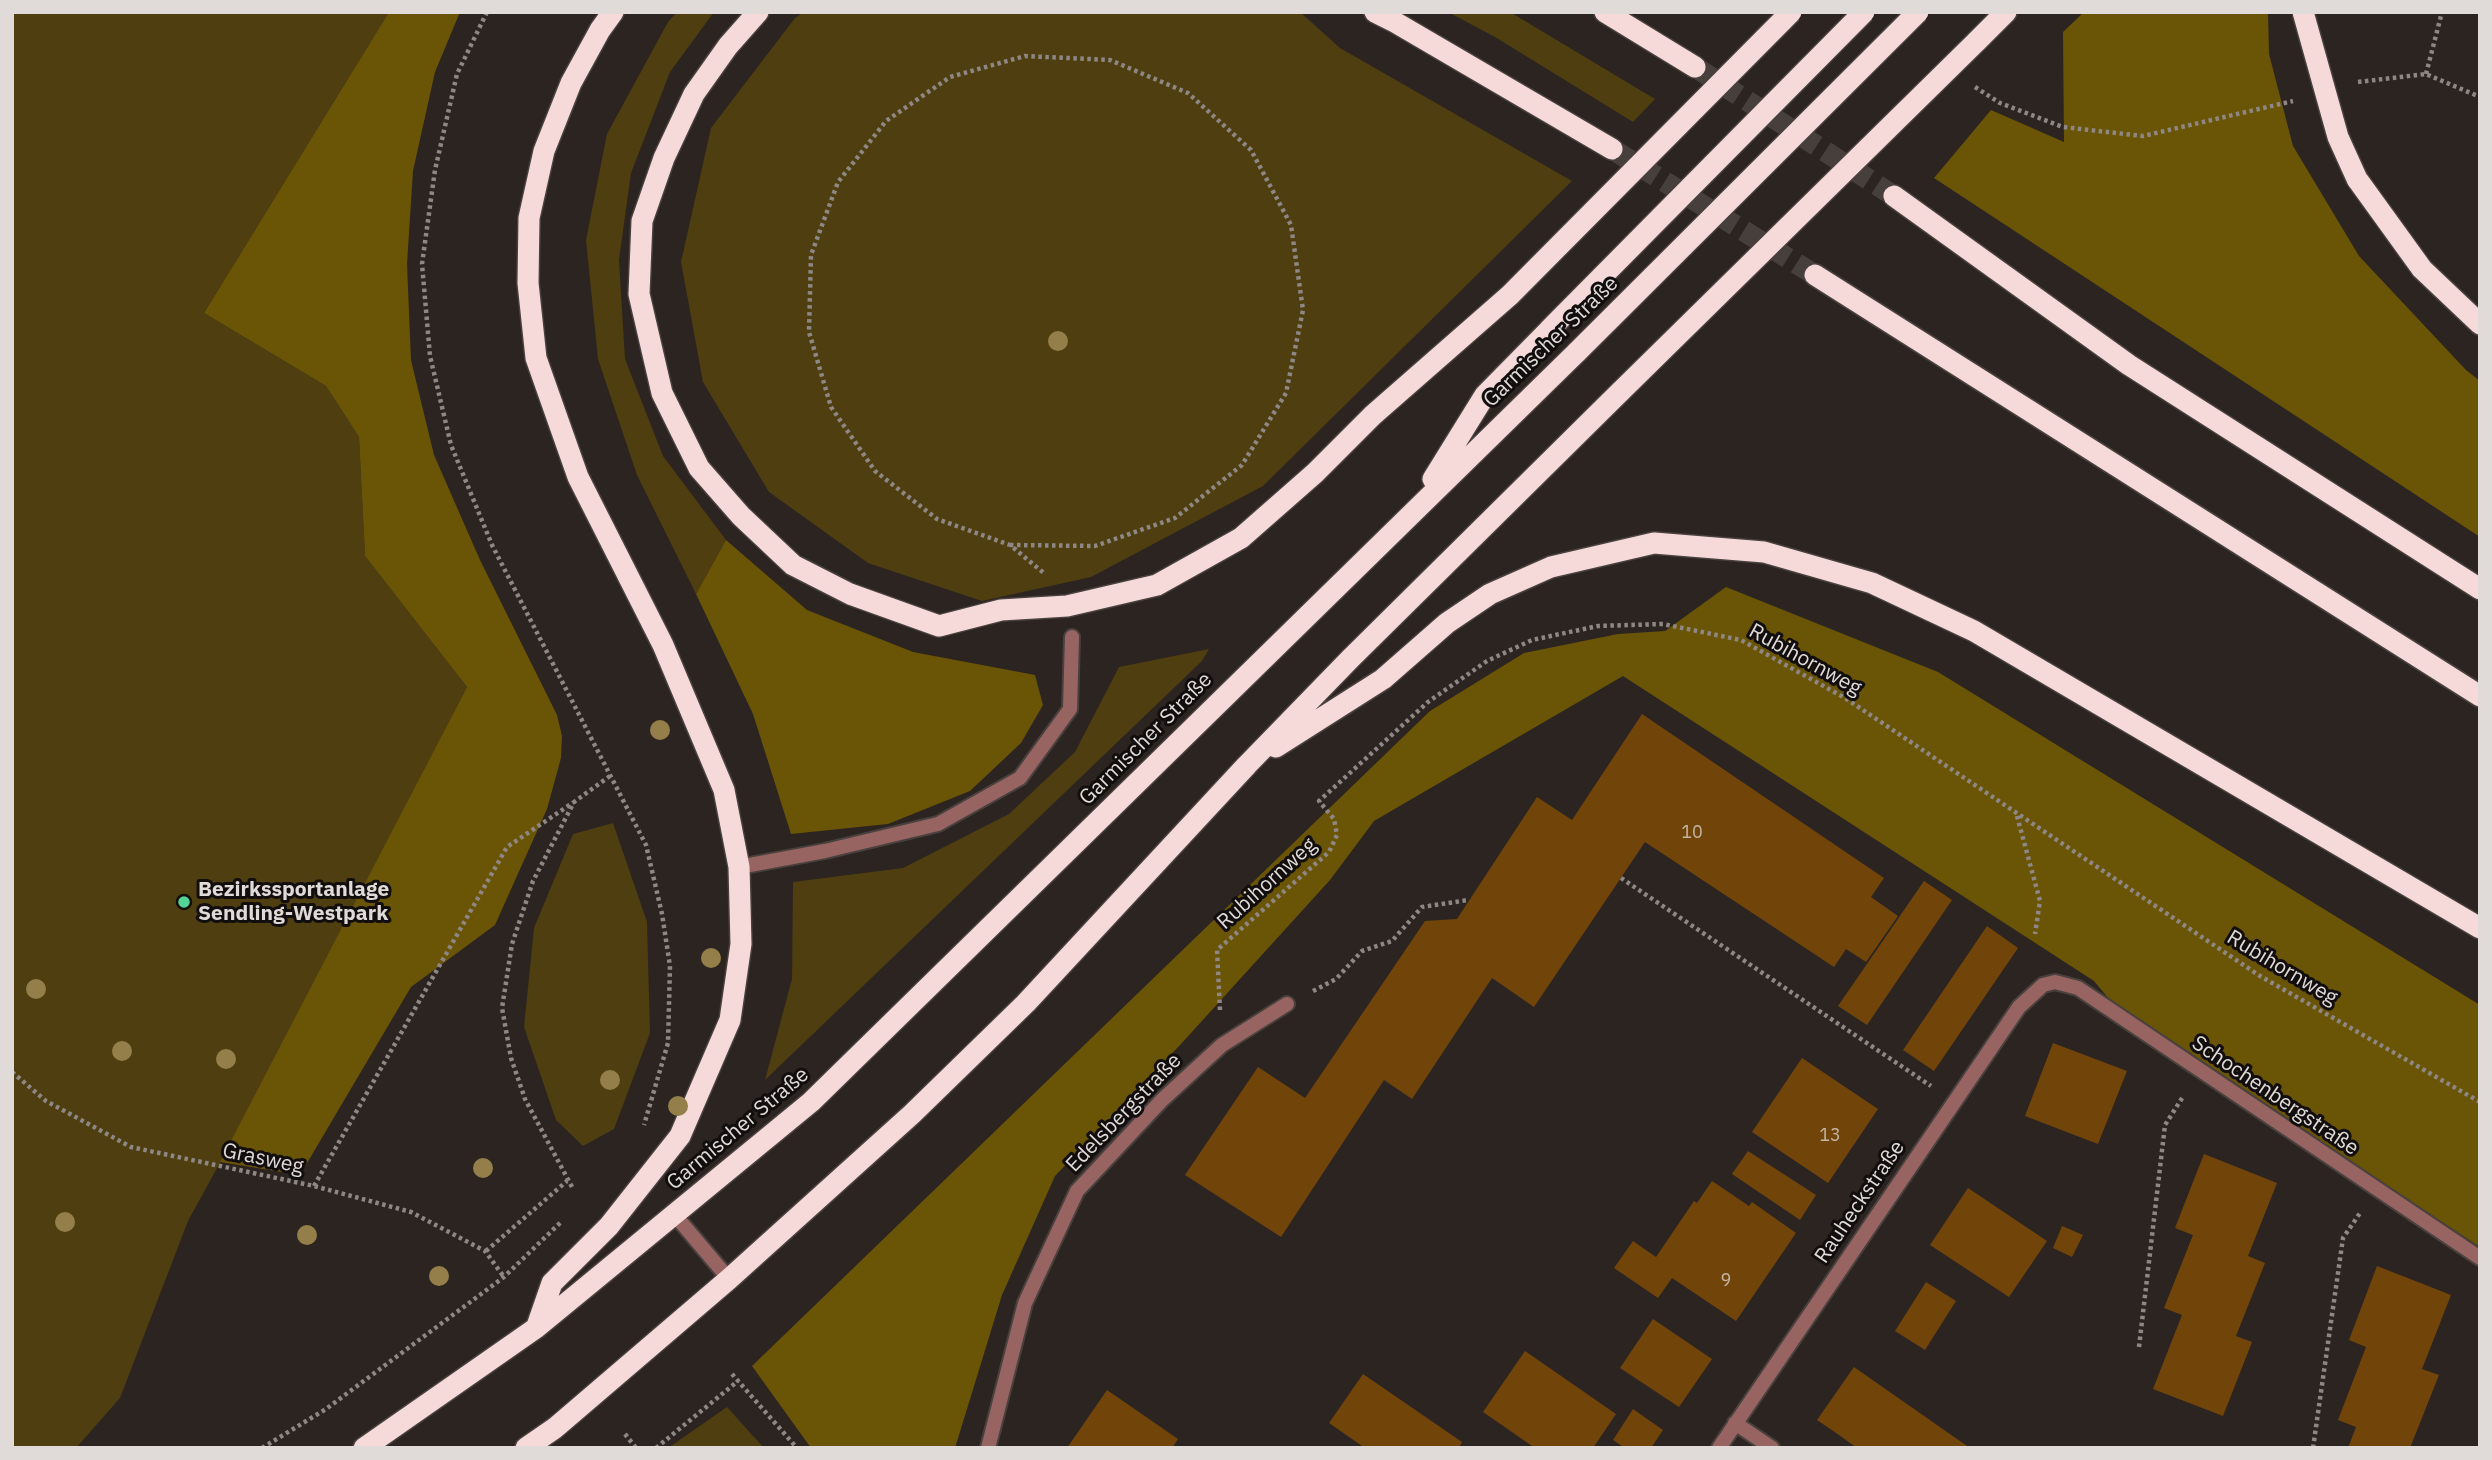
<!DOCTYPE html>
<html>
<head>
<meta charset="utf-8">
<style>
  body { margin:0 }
  #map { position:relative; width:2492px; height:1460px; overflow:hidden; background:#2c2421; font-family:"IBM Plex Sans",sans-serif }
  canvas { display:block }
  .frame { position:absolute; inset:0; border:14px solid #e0dad8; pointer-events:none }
</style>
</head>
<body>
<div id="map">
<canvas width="2492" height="1460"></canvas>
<div class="frame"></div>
</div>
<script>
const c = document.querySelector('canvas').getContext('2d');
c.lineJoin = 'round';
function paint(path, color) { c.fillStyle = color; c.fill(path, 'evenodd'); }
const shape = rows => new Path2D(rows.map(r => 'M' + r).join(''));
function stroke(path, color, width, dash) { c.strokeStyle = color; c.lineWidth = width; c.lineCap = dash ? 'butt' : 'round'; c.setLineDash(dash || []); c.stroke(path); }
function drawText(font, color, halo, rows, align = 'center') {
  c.font = font + ' "IBM Plex Sans",sans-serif'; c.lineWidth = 6; c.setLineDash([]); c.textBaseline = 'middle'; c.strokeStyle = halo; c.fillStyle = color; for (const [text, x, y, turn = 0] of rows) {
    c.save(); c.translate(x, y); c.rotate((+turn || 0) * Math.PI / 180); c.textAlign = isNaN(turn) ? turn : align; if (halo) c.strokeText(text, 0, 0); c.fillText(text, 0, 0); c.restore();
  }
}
const green = shape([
  [12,12,389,12,204,313,326,386,359,437,365,556,467,687,245,1117,188,1221,120,1398,76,1448,12,1448],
  [677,12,714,12,670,72,631,173,619,260,625,359,663,456,726,540,696,594,637,475,598,359,586,240,607,134,668,22],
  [804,12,1300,12,1340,48,1572,181,1263,486,1091,577,982,601,868,563,769,492,703,382,681,262,711,128,795,18],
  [1448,12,1510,12,1655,99,1633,122,1495,37],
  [1209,649,1202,661,765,1080,792,979,793,882,903,868,1009,814,1075,752,1119,667],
  [613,823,647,922,650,1033,614,1129,583,1146,556,1120,524,1027,534,928,573,834],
  [727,1407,764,1448,668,1448]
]);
const forest = shape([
  [389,12,460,12,435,72,413,171,407,264,411,360,434,455,480,560,557,715,562,736,561,758,547,809,495,925,411,987,300,1175,220,1162,467,687,365,556,359,437,326,386,204,313],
  [2084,12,2268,12,2269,54,2293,146,2359,256,2466,370,2480,381,2480,537,1934,178,1991,110,2064,142,2063,32],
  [726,540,807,610,913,652,1035,675,1043,705,1021,743,970,791,888,824,791,834,753,714,696,594],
  [1726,587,1938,672,2480,1005,2480,1247,2119,1011,2094,981,1623,676,1374,821,1330,880,1181,1044,1055,1176,1002,1295,955,1448,811,1448,752,1366,1430,711,1524,653,1618,634,1665,631]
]);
const building = shape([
  [1642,714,1884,878,1871,897,1898,916,1866,962,1846,949,1834,967,1645,842,1534,1007,1492,978,1412,1099,1384,1080,1281,1237,1185,1175,1258,1067,1305,1098,1425,921,1457,919,1537,797,1572,820],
  [1924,881,1952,900,1867,1025,1838,1006],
  [1987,926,2018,948,1934,1071,1903,1050],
  [2053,1043,2127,1071,2098,1144,2025,1116],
  [1802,1058,1878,1109,1828,1183,1752,1132],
  [1748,1151,1816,1195,1800,1220,1732,1174],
  [2204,1154,2277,1183,2248,1256,2265,1263,2236,1336,2252,1342,2223,1416,2153,1389,2182,1315,2164,1308,2193,1235,2175,1228],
  [1712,1181,1749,1206,1752,1202,1796,1233,1736,1321,1672,1278,1658,1298,1614,1268,1633,1241,1656,1257,1694,1201,1697,1203],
  [1968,1188,2047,1241,2009,1297,1930,1245],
  [2062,1226,2083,1235,2072,1257,2053,1248],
  [2377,1266,2451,1295,2422,1369,2439,1375,2410,1448,2348,1448,2356,1427,2338,1420,2366,1347,2349,1340],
  [1926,1282,1956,1301,1925,1350,1895,1331],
  [1653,1319,1712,1359,1679,1407,1620,1368],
  [1525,1351,1616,1414,1593,1448,1535,1448,1483,1412],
  [1854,1367,1894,1395,1970,1448,1857,1448,1839,1435,1817,1420],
  [1363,1374,1462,1442,1460,1446,1462,1448,1365,1448,1329,1423],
  [1107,1390,1178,1439,1172,1448,1067,1448],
  [1633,1409,1663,1430,1651,1448,1625,1448,1613,1440]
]);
const highwayTunnel = shape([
  [1695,67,1894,196],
  [1612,149,1815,275]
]);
const path = shape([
  [487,12,457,74,435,170,422,264,430,356,451,445,492,545,646,845,662,914,670,966,668,1043,644,1125],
  [2426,74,2442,12],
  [2358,82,2426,74,2480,97],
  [1975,87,2000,103,2063,127,2143,136,2293,101],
  [1010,545,1095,546,1175,518,1242,465,1286,393,1303,310,1291,225,1251,150,1188,93,1110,60,1025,56,950,77,886,121,838,182,811,255,809,332,831,407,875,471,937,519,1010,545,1045,574],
  [2017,816,2040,901,2035,934],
  [1621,878,1931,1086],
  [1313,991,1336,979,1362,951,1392,941,1422,907,1468,900],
  [1220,1010,1217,950,1329,852,1337,835,1334,819,1319,801,1428,702,1487,661,1532,640,1598,626,1663,624,1741,640,1845,698,2260,976,2480,1102],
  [12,1072,46,1101,131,1147,314,1186,411,1212,485,1251,504,1277],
  [314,1186,507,847,574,802],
  [572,1187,525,1099,511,1058,502,1008,512,944,533,881,574,802,610,776],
  [486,1251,567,1181],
  [2139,1347,2165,1125,2184,1095],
  [732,1374,797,1448],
  [625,1434,636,1448],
  [262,1448,326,1409,504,1277,562,1221],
  [656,1448,738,1381],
  [2313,1448,2343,1238,2360,1213]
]);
const lane = shape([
  [739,867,825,851,938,824,1020,778,1070,709,1072,637],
  [674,1214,729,1279]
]);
const street = shape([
  [1735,1423,1772,1448],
  [988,1448,1025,1303,1077,1191,1162,1100,1222,1045,1287,1004],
  [1719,1448,2019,1007,2043,985,2055,982,2078,988,2480,1258]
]);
const highway = shape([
  [758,12,728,46,694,94,664,158,642,221,639,294,662,393,699,468,741,516,793,565,850,594,939,626,1001,610,1067,606,1157,585,1241,538,1315,473,1373,415,1510,295],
  [1375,12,1393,21,1612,149],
  [1605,12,1695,67],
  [1976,42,2006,12],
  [2357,179,2422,269,2480,324],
  [1894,196,2129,365,2480,589],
  [1815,275,2480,696],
  [1433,479,1485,395,1550,329],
  [1276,747,1383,679,1447,623,1490,594,1551,567,1654,543,1764,552,1872,583,1974,631,2480,928],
  [537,1326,552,1283,609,1226,680,1136,730,1020,741,944,739,867,724,790,663,645,578,477,536,358,528,283,529,218,544,151,571,83,600,30,613,12],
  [364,1448,536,1328,811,1102,1577,352],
  [526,1448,555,1428,729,1279,912,1114,1026,1003,1247,765,1350,659,1621,391]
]);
const highwayBridge = shape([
  [2303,12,2338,137,2357,179],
  [1510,295,1791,12],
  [1550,329,1864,12],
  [1577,352,1918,12],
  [1621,391,1976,42]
]);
const trees = [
  [1058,341],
  [660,730],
  [711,958],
  [36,989],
  [122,1051],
  [226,1059],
  [610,1080],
  [678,1106],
  [483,1168],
  [65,1222],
  [307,1235],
  [439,1276]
];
const markers = [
  [184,902,7,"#54d396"]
];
const numberNames = [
  ["10",1692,833],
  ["13",1830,1136],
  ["9",1726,1281]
];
const streetNames = [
  ["Garmischer Straße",1551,342,-44],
  ["Rubihornweg",1805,660,29],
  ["Garmischer Straße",1146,739,-45],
  ["Rubihornweg",1267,884,-42],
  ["Rubihornweg",2282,968,31],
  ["Schochenbergstraße",2275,1096,34],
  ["Edelsbergstraße",1124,1113,-46],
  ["Garmischer Straße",738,1129,-40],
  ["Grasweg",263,1159,12],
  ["Rauheckstraße",1860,1202,-56]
];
const poiNames = [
  ["Bezirkssportanlage",198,890],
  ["Sendling-Westpark",198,914]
];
paint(green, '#4e3e10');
paint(forest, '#6a5405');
paint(building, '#71450a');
stroke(highwayTunnel, '#473f3c', 21, [21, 10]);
stroke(lane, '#49413e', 18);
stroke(street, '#49413e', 18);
stroke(highway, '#49413e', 24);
stroke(path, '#8e8784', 4.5, [3.5, 3.5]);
stroke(lane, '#986462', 14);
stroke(street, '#986462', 14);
stroke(highway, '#f5dad9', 21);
stroke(highwayBridge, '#49413e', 24, []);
stroke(highwayBridge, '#f5dad9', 21);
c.fillStyle = '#947e49';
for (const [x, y] of trees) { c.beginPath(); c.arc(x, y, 10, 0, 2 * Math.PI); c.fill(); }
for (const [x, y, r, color] of markers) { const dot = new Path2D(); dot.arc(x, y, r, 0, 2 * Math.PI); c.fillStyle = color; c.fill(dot); stroke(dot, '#120e0d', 2.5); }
drawText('18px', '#c4b5a4', null, numberNames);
drawText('21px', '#e0dad8', '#120e0d', streetNames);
drawText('bold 21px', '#e0dad8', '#120e0d', poiNames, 'left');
</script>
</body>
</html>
